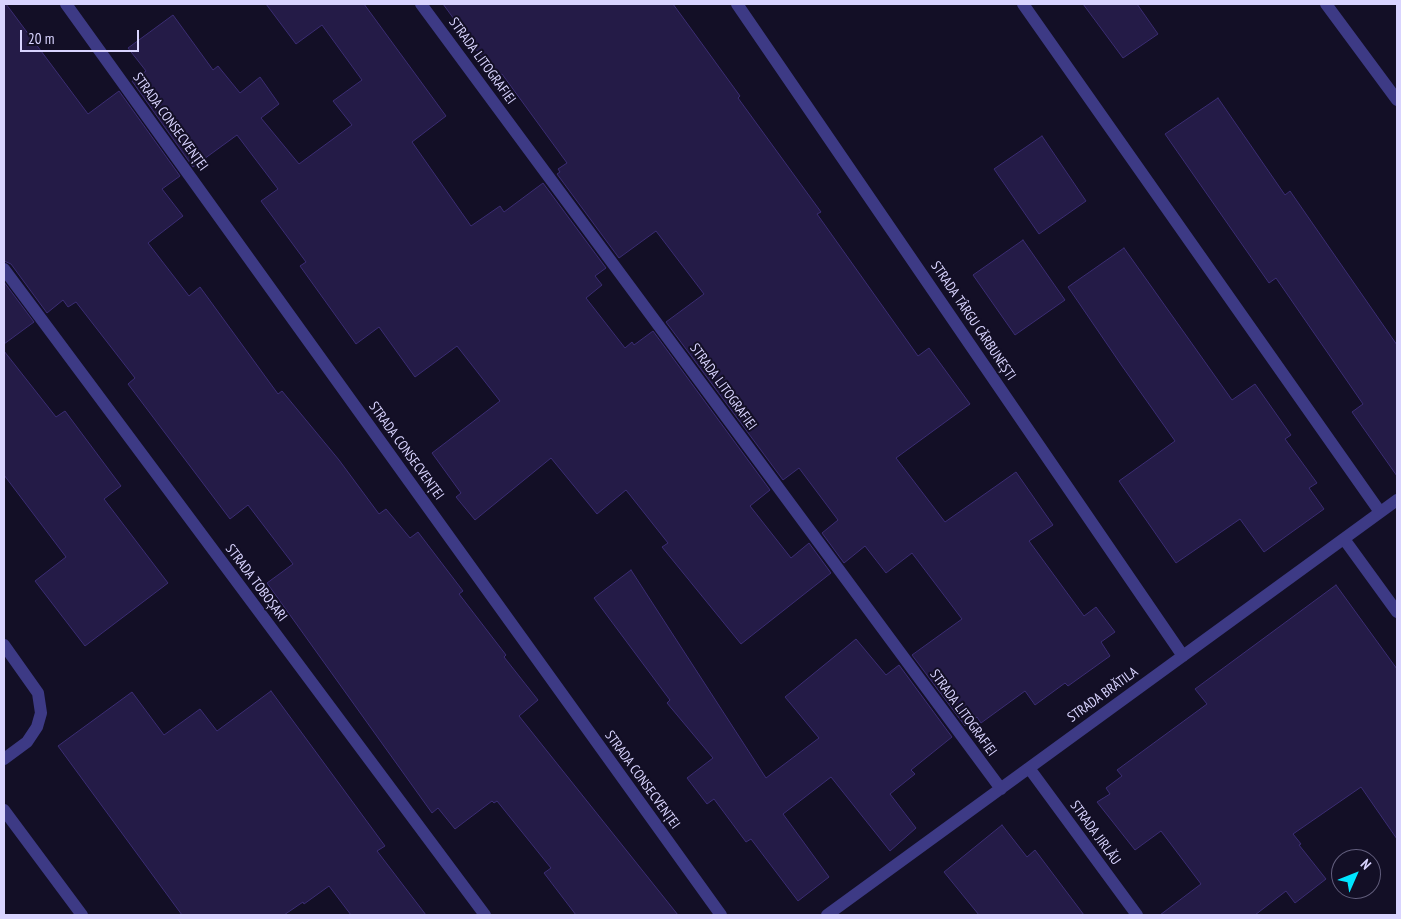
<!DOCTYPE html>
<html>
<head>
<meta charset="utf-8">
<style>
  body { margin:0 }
  #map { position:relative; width:1401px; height:919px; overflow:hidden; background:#130f26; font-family:"PT Sans Narrow",sans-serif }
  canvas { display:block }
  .frame { position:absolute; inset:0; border:5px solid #d9d4ff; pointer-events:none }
  .north { position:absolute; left:1331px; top:849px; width:50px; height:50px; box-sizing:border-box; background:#130f26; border:1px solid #625e7d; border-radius:50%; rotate:46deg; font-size:14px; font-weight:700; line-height:20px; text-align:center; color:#d9d4ff }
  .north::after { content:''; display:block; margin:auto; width:18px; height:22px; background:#00e5ff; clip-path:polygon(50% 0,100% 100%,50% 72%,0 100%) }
  .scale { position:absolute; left:20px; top:30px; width:119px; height:22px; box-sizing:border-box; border:2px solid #d9d4ff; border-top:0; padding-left:6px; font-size:15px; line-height:18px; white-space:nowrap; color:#d9d4ff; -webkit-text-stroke:4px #130f26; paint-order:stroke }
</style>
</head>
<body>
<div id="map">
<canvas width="1401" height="919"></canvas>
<div class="frame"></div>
<div class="north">N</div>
<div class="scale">20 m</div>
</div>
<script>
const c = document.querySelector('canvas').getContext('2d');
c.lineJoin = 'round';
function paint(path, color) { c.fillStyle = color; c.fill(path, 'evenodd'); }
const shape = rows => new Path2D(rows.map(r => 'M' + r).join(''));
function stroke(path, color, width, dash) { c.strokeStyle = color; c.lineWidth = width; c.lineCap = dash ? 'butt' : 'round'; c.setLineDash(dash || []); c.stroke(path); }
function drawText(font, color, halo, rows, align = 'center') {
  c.font = font + ' "PT Sans Narrow",sans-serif'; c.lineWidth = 4; c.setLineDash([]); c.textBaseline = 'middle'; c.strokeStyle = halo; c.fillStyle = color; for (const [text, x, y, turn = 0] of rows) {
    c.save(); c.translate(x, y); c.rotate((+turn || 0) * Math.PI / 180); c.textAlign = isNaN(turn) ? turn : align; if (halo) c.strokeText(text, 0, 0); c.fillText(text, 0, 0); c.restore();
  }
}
const building = shape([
  [4,4,6,4,88,114,119,91,180,176,162,189,183,216,148,243,189,296,200,287,278,394,282,391,339,460,379,514,386,509,410,538,418,532,463,591,459,594,506,655,504,657,538,700,519,716,678,915,576,915,544,873,551,868,497,801,494,803,492,801,455,829,438,808,432,813,267,583,293,564,248,505,230,519,128,384,135,378,76,302,68,307,63,300,47,313,11,264,4,261,4,4],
  [266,4,364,4,446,116,412,142,471,226,500,206,504,212,543,183,606,268,595,276,602,285,586,298,625,348,632,342,634,345,653,331,770,490,750,506,791,558,809,543,831,573,741,644,662,547,668,543,626,490,597,514,551,458,475,520,456,497,461,493,432,453,500,401,457,346,415,377,379,327,356,344,300,266,306,262,261,201,278,189,237,135,193,167,132,81,146,71,128,48,173,15,213,70,218,66,240,93,260,77,279,104,261,118,299,164,352,125,333,101,362,80,322,25,296,44,266,4],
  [443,4,673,4,740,96,738,98,821,212,817,214,918,356,929,348,970,404,896,458,945,522,1016,472,1053,525,1029,541,1084,616,1096,607,1115,632,1101,642,1110,656,1068,686,1065,683,1035,705,1025,691,981,723,977,717,965,726,912,655,962,619,912,553,886,573,865,546,844,563,822,533,838,520,799,468,783,480,666,322,704,294,656,231,619,258,557,174,560,172,558,169,567,163,502,74,497,78,443,4],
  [1083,4,1137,4,1158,34,1123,58,1083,4],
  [1218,98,1285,195,1290,191,1397,345,1397,476,1352,412,1363,404,1276,278,1269,283,1165,134,1218,98],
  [1042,136,1086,201,1039,234,994,169,1042,136],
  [1023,240,1065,300,1015,335,973,275,1023,240],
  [1124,248,1232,400,1255,384,1291,435,1285,439,1317,483,1309,488,1324,509,1264,552,1240,519,1176,563,1119,481,1175,441,1122,366,1068,287,1124,248],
  [4,282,34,322,4,344,4,282],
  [4,351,56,417,65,411,121,486,104,499,168,583,85,646,35,581,66,557,4,475,4,351],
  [631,570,766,778,819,738,785,697,856,639,886,675,899,665,952,737,911,770,915,774,890,794,916,828,890,851,831,777,783,814,829,877,798,901,751,839,746,842,714,799,707,804,687,778,713,758,667,703,670,700,594,598,631,570],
  [1336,585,1397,669,1397,839,1361,787,1293,834,1301,844,1299,845,1326,879,1295,903,1286,891,1255,915,1160,915,1201,884,1161,831,1135,850,1097,802,1110,794,1106,788,1122,776,1117,770,1207,704,1195,689,1336,585],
  [271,691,385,846,377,851,426,915,351,915,329,886,304,904,303,902,284,915,182,915,58,746,132,692,164,735,200,709,217,731,271,691],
  [1002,825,1027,857,1035,850,1084,915,979,915,944,872,1002,825]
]);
const minor = shape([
  [66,4,721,915],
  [421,4,1001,789],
  [737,4,1183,656],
  [1023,4,1380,512],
  [1326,4,1397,100],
  [4,269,485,915],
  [1344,539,1397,612],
  [4,645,38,693,41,713,37,727,27,742,4,759],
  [1029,768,1137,915],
  [4,810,82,915],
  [827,915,1397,500]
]);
const streetNames = [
  ["STRADA LITOGRAFIEI",482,61,54],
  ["STRADA CONSECVENȚEI",170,122,54],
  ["STRADA TÂRGU CĂRBUNEȘTI",973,321,56],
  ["STRADA LITOGRAFIEI",723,387,54],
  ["STRADA CONSECVENȚEI",406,451,54],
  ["STRADA TOBOȘARI",256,583,53],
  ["STRADA BRĂTILA",1103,695,-36],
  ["STRADA LITOGRAFIEI",963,713,54],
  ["STRADA CONSECVENȚEI",642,780,54],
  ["STRADA JIRLĂU",1095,833,54]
];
paint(building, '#241b47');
stroke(building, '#3b2d73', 1);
stroke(minor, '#3d3a85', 12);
drawText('14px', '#d9d4ff', '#130f26', streetNames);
</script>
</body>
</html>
